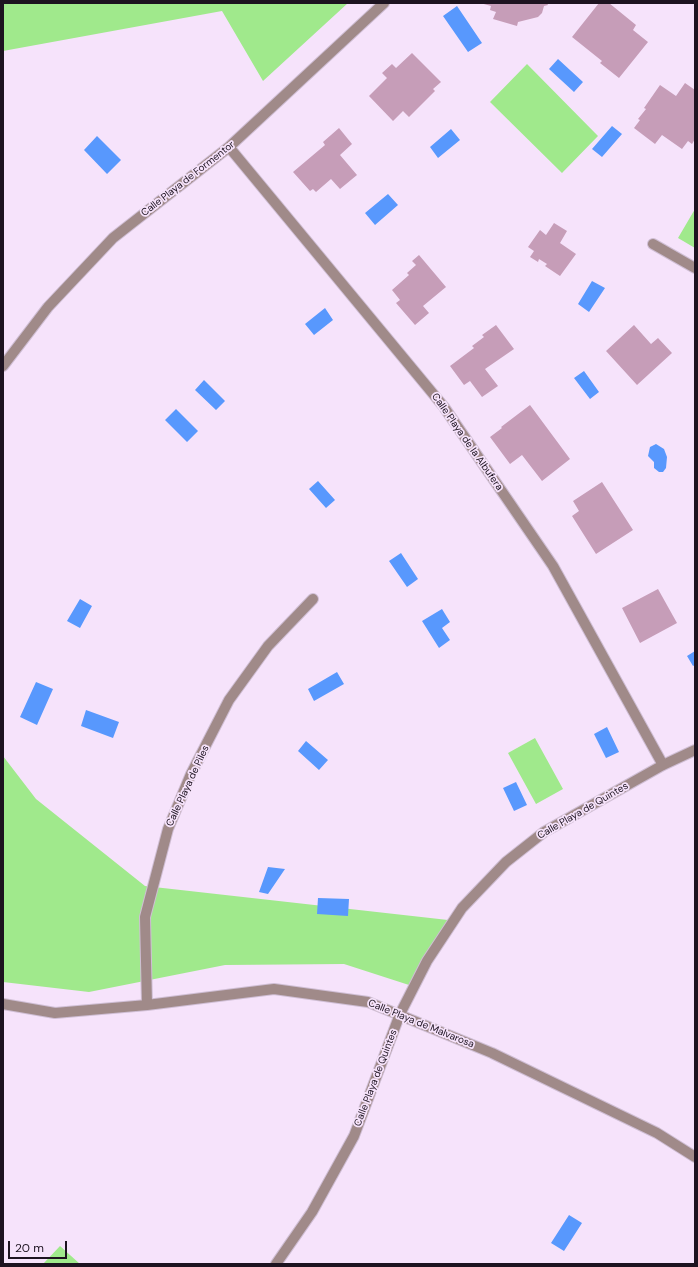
<!DOCTYPE html>
<html>
<head>
<meta charset="utf-8">
<style>
  body { margin:0 }
  #map { position:relative; width:698px; height:1267px; overflow:hidden; background:#f6e3fb; font-family:"DM Sans",sans-serif }
  canvas { display:block }
  .frame { position:absolute; inset:0; border:4px solid #1d1320; pointer-events:none }
  .scale { position:absolute; left:8px; top:1241px; width:59px; height:18px; box-sizing:border-box; border:2px solid #1d1320; border-top:0; padding-left:5px; font-size:12px; line-height:14px; white-space:nowrap; color:#1d1320; -webkit-text-stroke:3px #f6e3fb; paint-order:stroke }
</style>
</head>
<body>
<div id="map">
<canvas width="698" height="1267"></canvas>
<div class="frame"></div>
<div class="scale">20 m</div>
</div>
<script>
const c = document.querySelector('canvas').getContext('2d');
c.lineJoin = 'round';
function paint(path, color) { c.fillStyle = color; c.fill(path, 'evenodd'); }
const shape = rows => new Path2D(rows.map(r => 'M' + r).join(''));
function stroke(path, color, width, dash) { c.strokeStyle = color; c.lineWidth = width; c.lineCap = dash ? 'butt' : 'round'; c.setLineDash(dash || []); c.stroke(path); }
function drawText(font, color, halo, rows, align = 'center') {
  c.font = font + ' "DM Sans",sans-serif'; c.lineWidth = 3.5; c.setLineDash([]); c.textBaseline = 'middle'; c.strokeStyle = halo; c.fillStyle = color; for (const [text, x, y, turn = 0] of rows) {
    c.save(); c.translate(x, y); c.rotate((+turn || 0) * Math.PI / 180); c.textAlign = isNaN(turn) ? turn : align; if (halo) c.strokeText(text, 0, 0); c.fillText(text, 0, 0); c.restore();
  }
}
const green = shape([
  [3,3,348,3,263,81,222,11,3,51],
  [527,64,598,136,562,173,490,102],
  [695,209,695,248,678,238],
  [535,738,563,789,536,804,508,753],
  [3,756,36,799,145,886,448,920,409,985,344,964,225,965,89,992,3,982],
  [60,1246,80,1264,43,1264]
]);
const water = shape([
  [457,6,482,43,468,52,443,16],
  [558,59,583,82,574,92,549,69],
  [612,126,622,134,602,157,592,149],
  [451,129,460,140,438,158,430,147],
  [97,136,121,160,107,174,84,150],
  [388,194,398,205,375,225,365,213],
  [592,281,605,288,589,312,578,304],
  [325,308,333,320,314,335,305,324],
  [584,371,599,392,590,399,574,378],
  [204,380,225,401,216,410,195,390],
  [176,409,198,431,187,442,165,420],
  [656,444,664,449,667,457,666,468,663,472,659,472,654,468,654,462,648,456,650,447],
  [318,481,335,500,326,508,309,489],
  [401,553,418,579,407,587,389,561],
  [80,599,92,606,80,628,67,621],
  [442,609,450,622,442,628,450,640,439,648,422,621],
  [695,651,695,665,693,666,687,656],
  [337,672,344,684,314,701,308,689],
  [36,682,53,689,37,725,20,717],
  [86,710,119,722,113,738,81,726],
  [607,727,619,752,606,758,594,734],
  [306,741,328,760,319,770,298,751],
  [516,782,527,805,514,811,503,788],
  [268,867,285,869,268,894,259,892],
  [318,898,349,899,348,916,317,914],
  [569,1215,582,1223,564,1251,551,1243]
]);
const building = shape([
  [480,3,547,3,548,5,544,6,542,13,538,17,518,22,517,26,493,19,496,12,490,10,491,6],
  [599,3,609,3,636,25,633,30,648,42,619,78,600,63,602,61,572,37],
  [412,53,441,82,433,89,435,91,409,117,403,111,393,121,369,96,387,78,382,73,392,64,396,68],
  [685,83,695,90,695,139,692,144,688,141,682,149,662,135,655,144,634,128,640,120,638,119,646,109,644,108,660,85,676,96],
  [339,128,352,144,340,155,357,175,340,189,331,179,316,192,313,189,310,191,293,172,325,145,323,142],
  [554,223,567,231,560,243,576,254,560,276,545,266,547,264,539,259,538,262,530,257,534,251,528,247,540,230,546,235],
  [419,255,446,287,423,306,429,313,415,325,396,303,400,300,392,290,409,275,407,273,416,265,412,261],
  [496,325,514,349,485,369,498,386,482,397,470,381,464,385,450,366,474,348,472,346,484,337,482,335],
  [634,325,651,344,658,338,672,353,637,385,606,351],
  [530,405,570,459,542,481,522,455,510,464,490,437,502,428,501,427],
  [602,482,633,530,596,554,572,516,579,511,573,501],
  [658,589,677,623,640,643,622,608]
]);
const street = shape([
  [229,147,444,407,553,566,663,765],
  [653,244,695,268],
  [3,366,48,307,113,238,229,147,384,3],
  [3,1004,55,1013,147,1005,274,989,368,1002,492,1053,657,1133,695,1157],
  [147,1005,145,917,168,829,191,774,229,700,268,646,313,599],
  [276,1264,312,1212,354,1136,400,1014,427,961,462,908,506,862,544,832,663,765,695,750]
]);
const streetNames = [
  ["Calle Playa de Formentor",188,179,-38],
  ["Calle Playa de la Albufera",467,442,55],
  ["Calle Playa de Piles",188,786,-65],
  ["Calle Playa de Quintes",583,811,-30],
  ["Calle Playa de Malvarosa",421,1024,22],
  ["Calle Playa de Quintes",376,1078,-69]
];
paint(green, '#a0e98c');
paint(water, '#5898fd');
paint(building, '#c69db8');
stroke(street, '#cfbed4', 12);
stroke(street, '#a08a89', 10);
drawText('10px', '#1d1320', '#f6e3fb', streetNames);
</script>
</body>
</html>
